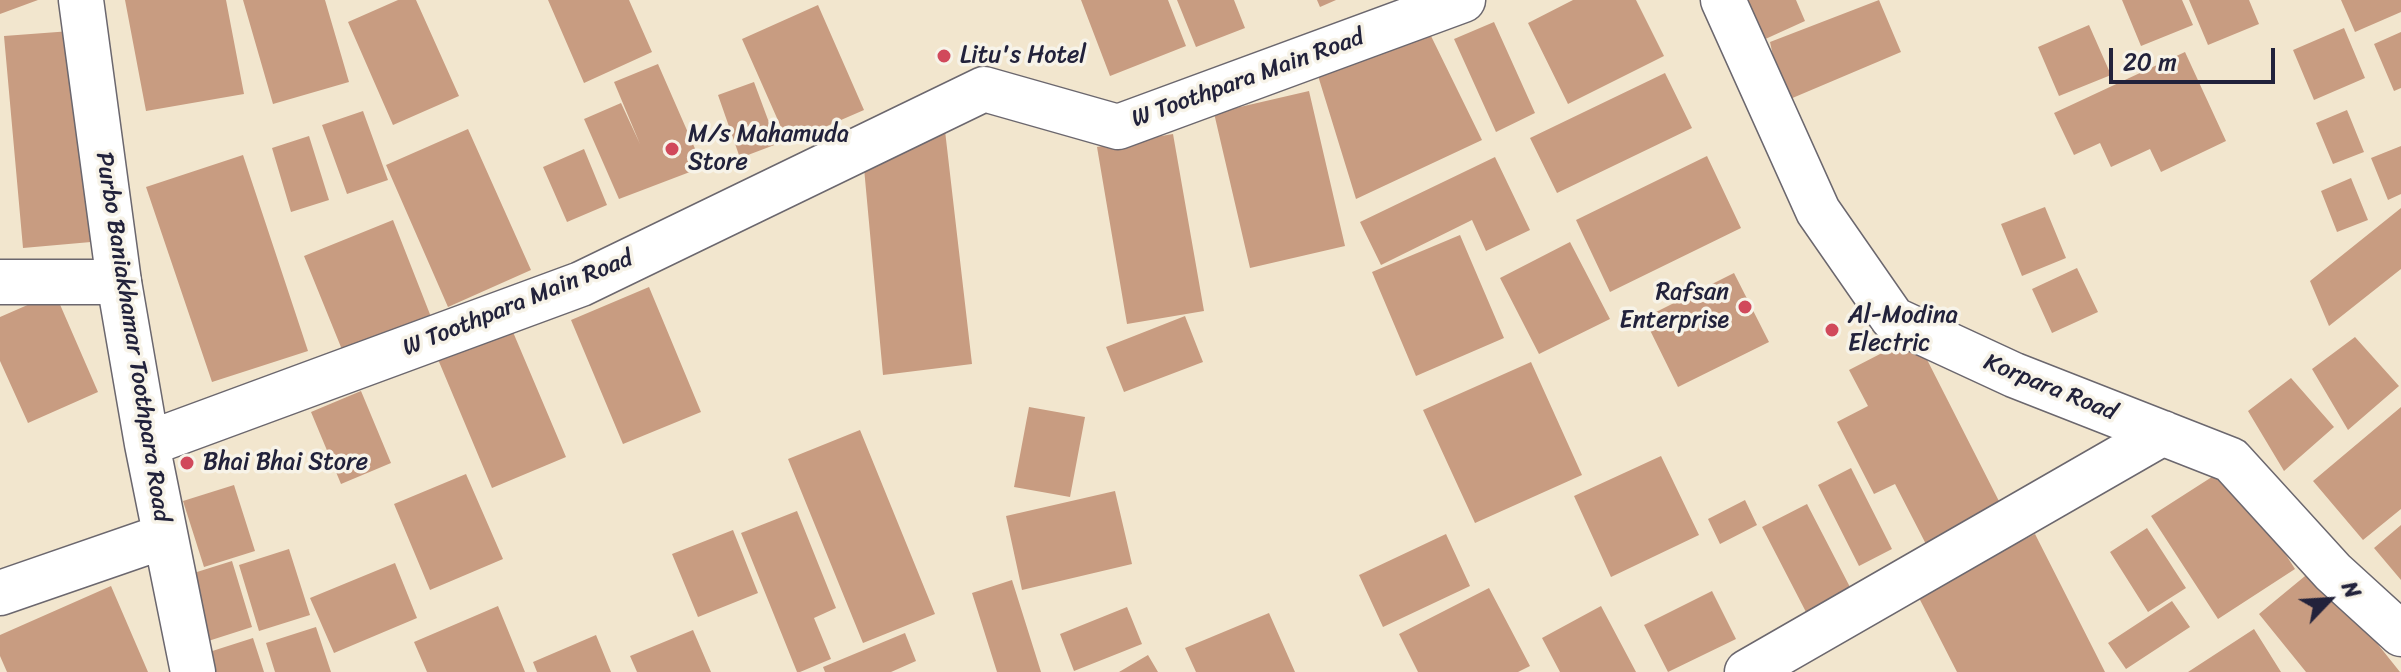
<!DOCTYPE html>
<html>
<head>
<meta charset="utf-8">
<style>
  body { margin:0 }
  #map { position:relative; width:2401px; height:672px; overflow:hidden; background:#f2e6ce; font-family:Sriracha,sans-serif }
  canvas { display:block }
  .north { position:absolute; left:2289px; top:560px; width:80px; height:80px; -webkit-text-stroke:6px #f7f3e8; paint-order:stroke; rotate:65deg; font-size:22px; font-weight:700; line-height:32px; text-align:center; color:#22223b }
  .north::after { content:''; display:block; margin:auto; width:28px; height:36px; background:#22223b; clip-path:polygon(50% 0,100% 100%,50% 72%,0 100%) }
  .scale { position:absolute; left:2109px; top:48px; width:166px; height:36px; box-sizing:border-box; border:4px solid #22223b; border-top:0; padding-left:10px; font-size:24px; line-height:28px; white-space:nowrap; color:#22223b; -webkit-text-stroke:6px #f7f3e8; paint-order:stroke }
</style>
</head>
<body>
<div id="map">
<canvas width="2401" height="672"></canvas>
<div class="north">N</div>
<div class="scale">20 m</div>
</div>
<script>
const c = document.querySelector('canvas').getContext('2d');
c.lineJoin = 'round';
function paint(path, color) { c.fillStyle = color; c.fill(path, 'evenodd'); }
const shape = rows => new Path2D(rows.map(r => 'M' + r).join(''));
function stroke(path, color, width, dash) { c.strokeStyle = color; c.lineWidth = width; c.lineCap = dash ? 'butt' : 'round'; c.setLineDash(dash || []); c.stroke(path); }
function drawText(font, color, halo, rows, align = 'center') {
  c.font = font + ' Sriracha,sans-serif'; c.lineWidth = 7; c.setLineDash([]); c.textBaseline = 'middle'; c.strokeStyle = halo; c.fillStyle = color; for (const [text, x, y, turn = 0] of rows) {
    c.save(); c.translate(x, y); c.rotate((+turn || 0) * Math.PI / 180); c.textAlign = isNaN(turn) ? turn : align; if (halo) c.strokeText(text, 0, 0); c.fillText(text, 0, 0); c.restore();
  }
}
const building = shape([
  [0,0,38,0,0,14],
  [125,0,226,0,244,94,146,111],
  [243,0,325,0,349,82,273,104],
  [398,0,416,0,459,96,393,125,348,22],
  [548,0,629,0,652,52,584,83],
  [1081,0,1168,0,1186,46,1110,76],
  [1177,0,1234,0,1245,28,1196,47],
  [1317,0,1336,0,1320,7],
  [1573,0,1636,0,1664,56,1568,104,1528,23],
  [1729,0,1796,0,1805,21,1750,46],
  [1879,0,1901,52,1783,102,1770,42],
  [2122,0,2182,0,2193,25,2141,46],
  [2189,0,2249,0,2259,24,2208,45],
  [2341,0,2401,0,2401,12,2355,32],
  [818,5,864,110,788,143,742,39],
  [1494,22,1535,113,1496,132,1454,39],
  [2089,25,2111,75,2059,96,2038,47],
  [2344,28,2365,78,2314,100,2293,50],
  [71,31,91,242,23,248,4,36],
  [2401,32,2401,88,2394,91,2374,44],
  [1431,36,1482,140,1356,199,1315,66],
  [2185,52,2226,141,2161,172,2150,149,2111,167,2100,143,2074,155,2054,113],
  [658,64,703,167,619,199,584,119,621,103,640,144,614,82],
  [1665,73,1692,128,1557,193,1530,138],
  [754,82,777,144,740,158,718,95],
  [1309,91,1345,246,1250,268,1214,113],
  [2347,110,2364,152,2333,164,2316,123],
  [363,111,388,180,347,194,322,125],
  [944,122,972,364,883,375,864,168],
  [468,129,531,270,448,307,386,165],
  [1173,134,1204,311,1127,324,1097,147],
  [309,136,329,200,291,212,272,148],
  [2401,146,2401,194,2388,200,2371,158],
  [584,149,607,205,567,222,543,167],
  [243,155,308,351,212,382,146,187],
  [1707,156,1741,228,1610,292,1576,220],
  [1495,157,1530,230,1486,251,1472,220,1381,265,1360,222],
  [2351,178,2368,220,2337,232,2321,191],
  [2045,207,2066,258,2022,276,2001,224],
  [2401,208,2401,269,2329,326,2310,281],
  [393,220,433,322,345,357,304,256],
  [1460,235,1504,338,1416,376,1372,272],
  [1570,242,1610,319,1539,354,1500,278],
  [2077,268,2098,312,2052,333,2032,289],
  [1734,273,1769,342,1678,387,1644,318],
  [649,287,701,412,623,444,571,320],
  [55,293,98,392,28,423,0,361,0,317],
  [1185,316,1203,362,1124,392,1106,347],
  [510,325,566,457,492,488,437,357],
  [1915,336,2004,511,1929,550,1895,484,1874,494,1837,422,1868,406,1849,370],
  [2355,337,2399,386,2348,430,2312,369],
  [1531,362,1582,475,1475,523,1423,410],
  [2291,378,2334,427,2284,471,2248,411],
  [361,391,391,463,341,484,311,412],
  [1029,407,1085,417,1070,497,1014,487],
  [2401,407,2401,509,2363,540,2313,481],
  [860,430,935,614,863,643,788,459],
  [1661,456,1699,535,1611,577,1574,496],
  [2229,466,2295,569,2218,619,2151,516],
  [1851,468,1892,549,1859,566,1818,485],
  [466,474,503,559,430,590,394,504],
  [234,485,255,551,204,567,183,501],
  [1115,491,1132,564,1022,590,1006,516],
  [1745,500,1757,525,1720,544,1708,519],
  [1807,504,1851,589,1806,612,1762,527],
  [797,511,836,608,814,618,831,659,800,672,797,672,741,533],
  [2401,525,2401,580,2374,548],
  [2147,528,2186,588,2148,612,2110,552],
  [733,530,758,593,698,617,672,554],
  [1446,534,1470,586,1383,627,1359,575],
  [2035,534,2105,672,1957,672,1917,594],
  [289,549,310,615,259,631,239,565],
  [232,561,252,627,202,643,181,577],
  [395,563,417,618,334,653,310,598],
  [2316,567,2400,672,2306,672,2259,614],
  [1012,580,1041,672,997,672,972,593],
  [111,586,148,672,7,672,0,656,0,635],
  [1489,588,1530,666,1518,672,1418,672,1399,634],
  [1712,591,1736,639,1668,672,1644,625],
  [2172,601,2190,627,2126,669,2108,643],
  [498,606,525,672,427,672,414,642],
  [1601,606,1636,672,1560,672,1542,638],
  [1127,607,1142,644,1074,671,1060,634],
  [1269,613,1295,672,1196,672,1185,648],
  [316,627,331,672,275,672,266,643],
  [2254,629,2281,672,2188,672],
  [693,630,711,672,637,672,630,656],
  [905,633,916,661,891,672,825,672,823,667],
  [596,635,611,672,537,672,533,662],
  [253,638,264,672,208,672,203,654],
  [1148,655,1158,672,1119,672]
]);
const minor = shape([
  [81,0,119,282,147,444,193,672],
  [1723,0,1818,211,1893,319,2014,375,2231,460,2333,572,2401,634],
  [147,444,581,284,984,89,1118,127,1463,0],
  [0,593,165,536],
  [1747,672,2163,433]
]);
const tertiary = shape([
  [0,282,119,282]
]);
const markers = [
  [944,56,8,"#d1495b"],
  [672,149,8,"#d1495b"],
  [1745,307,8,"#d1495b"],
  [1832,330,8,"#d1495b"],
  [187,463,8,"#d1495b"]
];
const poiNames = [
  ["Litu's Hotel",960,56],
  ["M/s Mahamuda",688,135],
  ["Store",688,163],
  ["Rafsan",1729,293,"right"],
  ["Enterprise",1729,321,"right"],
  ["Al-Modina",1848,316],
  ["Electric",1848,344],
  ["Bhai Bhai Store",203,463]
];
const streetNames = [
  ["W Toothpara Main Road",1248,79,-20],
  ["W Toothpara Main Road",518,304,-22],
  ["Purbo Baniakhamar Toothpara Road",132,337,81],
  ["Korpara Road",2050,388,22]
];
paint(building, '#c89c81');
stroke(minor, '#6b676e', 47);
stroke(tertiary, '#6b676e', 47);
stroke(minor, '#fff', 44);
stroke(tertiary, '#fff', 44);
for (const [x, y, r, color] of markers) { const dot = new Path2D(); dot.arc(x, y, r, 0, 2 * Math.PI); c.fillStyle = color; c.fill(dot); stroke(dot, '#f7f3e8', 3); }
drawText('24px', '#22223b', '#f7f3e8', poiNames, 'left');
drawText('24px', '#22223b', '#f7f3e8', streetNames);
</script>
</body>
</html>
